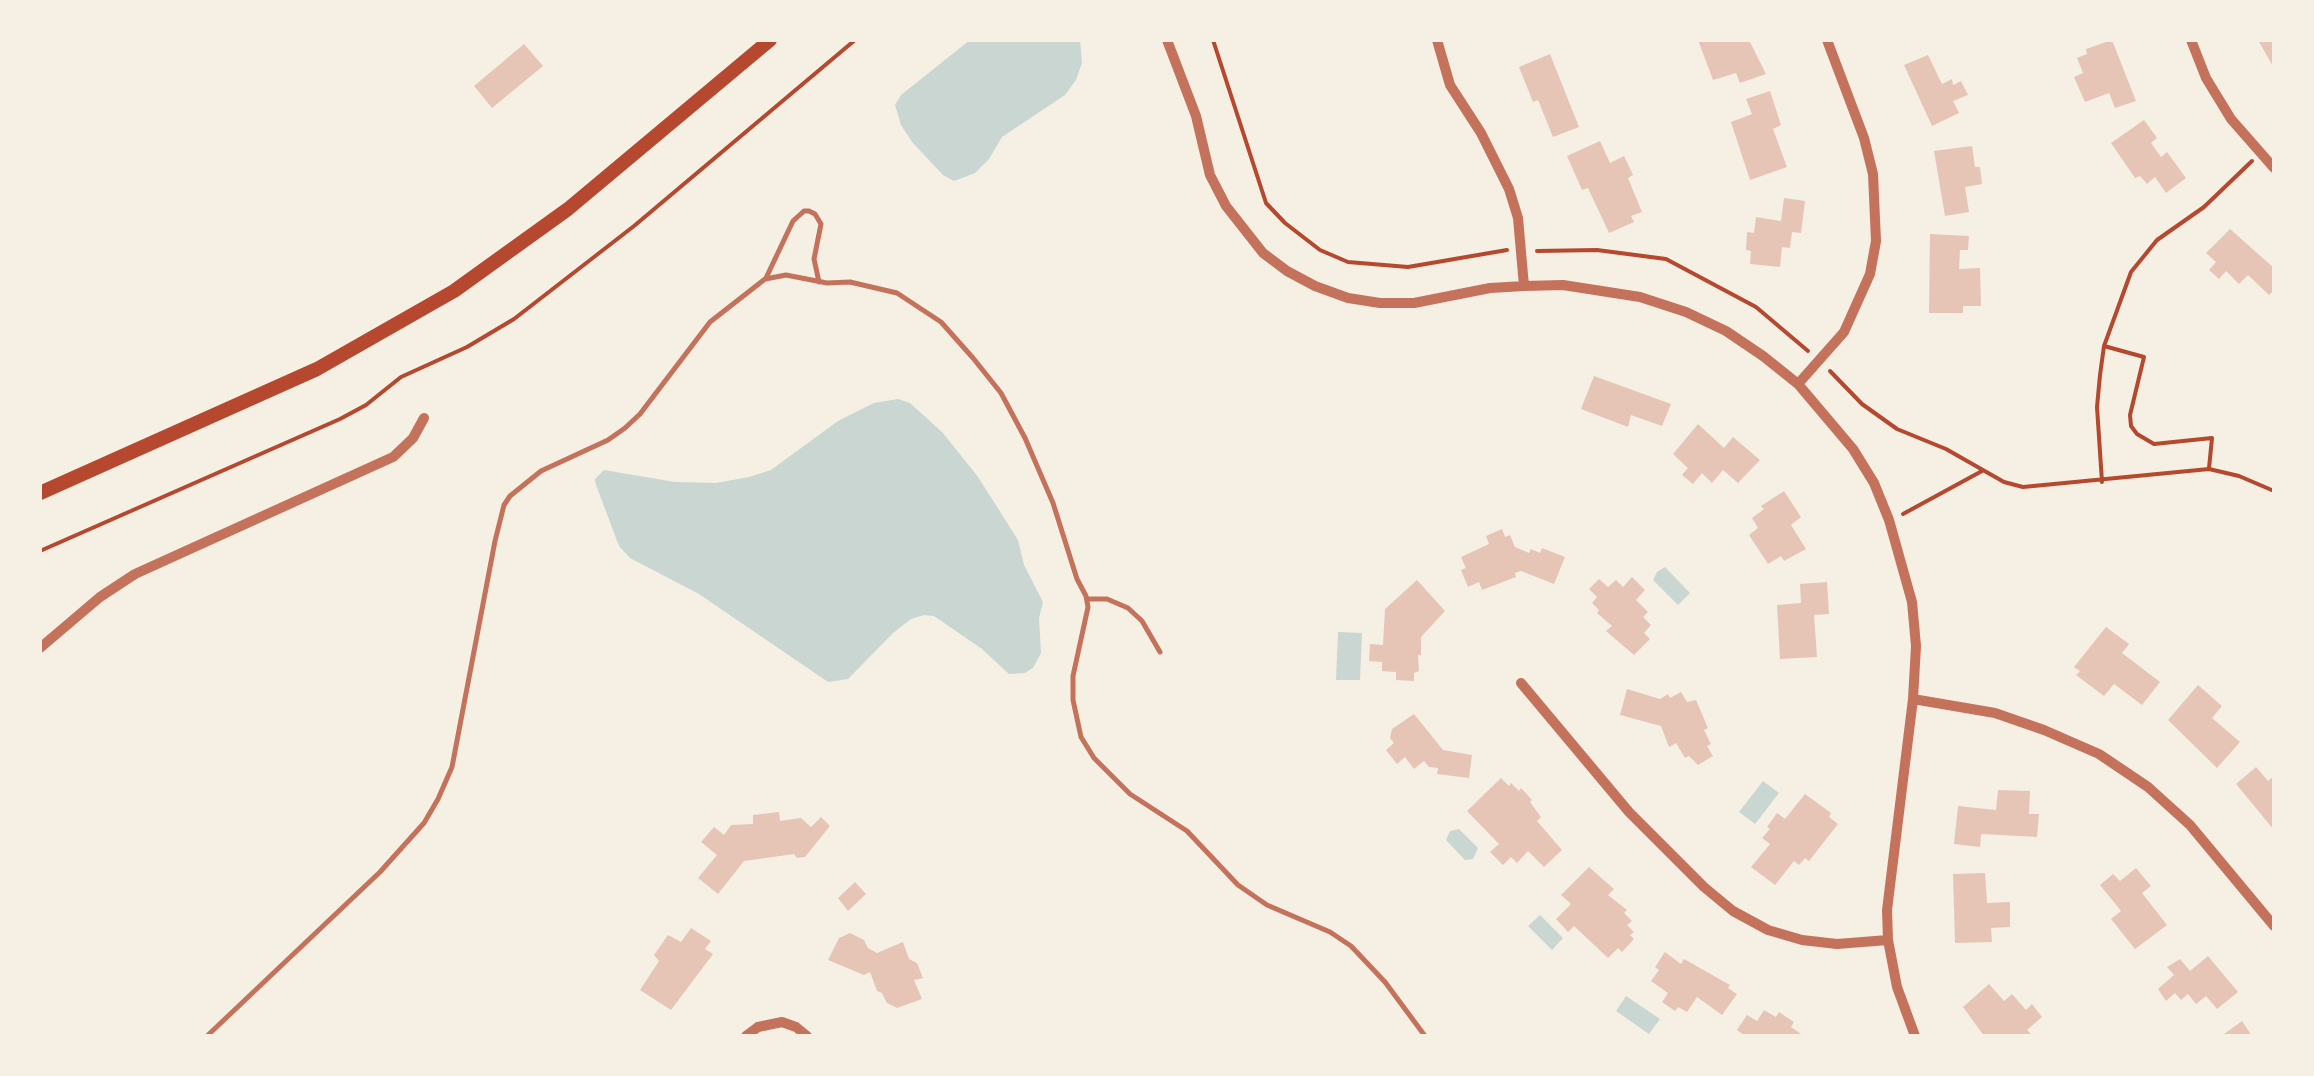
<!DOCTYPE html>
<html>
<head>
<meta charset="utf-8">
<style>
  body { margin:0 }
  #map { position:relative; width:2314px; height:1076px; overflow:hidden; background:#f6efe4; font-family:"Noto Serif",serif }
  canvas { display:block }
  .frame { position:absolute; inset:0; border:42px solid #f6efe4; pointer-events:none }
</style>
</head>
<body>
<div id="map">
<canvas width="2314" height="1076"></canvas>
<div class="frame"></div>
</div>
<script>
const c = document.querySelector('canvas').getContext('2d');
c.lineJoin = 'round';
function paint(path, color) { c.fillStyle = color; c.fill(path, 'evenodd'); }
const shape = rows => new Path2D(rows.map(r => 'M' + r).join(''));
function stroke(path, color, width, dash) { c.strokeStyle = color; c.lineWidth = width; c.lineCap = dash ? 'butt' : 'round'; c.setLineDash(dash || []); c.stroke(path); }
const water = shape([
  [970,40,1080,40,1082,63,1076,80,1065,95,1002,137,989,159,975,173,954,181,943,175,912,142,901,125,895,105,901,95],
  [898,399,910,403,943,433,978,477,1018,540,1024,565,1043,602,1039,618,1041,653,1033,668,1025,673,1009,674,982,649,934,616,924,615,911,619,893,633,848,679,828,682,699,594,630,558,619,546,596,485,595,479,604,470,675,482,716,483,749,477,771,470,838,421,874,403],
  [1665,567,1690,593,1678,605,1653,580,1657,572],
  [1338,632,1362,633,1360,680,1336,680],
  [1763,781,1779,793,1755,824,1739,812],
  [1459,829,1478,848,1473,859,1465,860,1446,840,1450,831],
  [1540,915,1563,938,1552,950,1528,926],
  [1626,996,1660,1019,1649,1034,1616,1011]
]);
const building = shape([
  [1698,40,1749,40,1766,74,1740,83,1736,73,1713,80],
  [2112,40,2136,101,2115,108,2109,93,2085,102,2074,77,2083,73,2077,58,2087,54,2086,49],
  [2258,40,2274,40,2274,68],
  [524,44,543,66,492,108,474,86],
  [1550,54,1579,127,1553,137,1538,100,1533,102,1519,67],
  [1928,55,1942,84,1952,79,1953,85,1961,81,1968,95,1953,101,1959,113,1932,126,1904,65],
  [1770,91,1781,125,1773,129,1787,167,1750,180,1731,122,1752,114,1746,99],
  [2144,120,2157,138,2151,143,2161,157,2167,152,2186,178,2166,193,2155,177,2147,184,2140,176,2135,178,2111,143],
  [1600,141,1610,163,1624,156,1633,175,1628,178,1642,212,1631,216,1634,222,1609,233,1588,188,1582,190,1567,156],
  [1972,146,1975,167,1980,167,1982,184,1965,187,1969,212,1945,216,1934,151],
  [1784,198,1805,201,1801,233,1792,232,1790,248,1782,247,1780,267,1750,264,1751,251,1746,250,1747,232,1754,233,1756,217,1781,221],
  [2230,229,2274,268,2274,290,2269,295,2248,275,2239,284,2226,271,2219,279,2209,270,2216,262,2206,253],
  [1930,234,1969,236,1968,250,1960,250,1959,269,1980,268,1981,306,1963,306,1963,313,1929,313],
  [1594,376,1671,404,1662,426,1631,415,1628,427,1581,409],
  [1698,424,1724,448,1733,437,1760,460,1738,483,1723,470,1712,483,1702,473,1693,484,1682,475,1688,468,1673,454],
  [1784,491,1801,517,1791,525,1806,549,1784,561,1781,556,1768,564,1749,535,1758,528,1752,518,1764,509,1761,506],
  [1502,529,1505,537,1510,535,1515,547,1529,553,1531,549,1540,553,1542,548,1565,557,1554,584,1521,571,1515,573,1516,577,1482,590,1479,582,1468,587,1461,570,1466,568,1461,557,1489,544,1486,536],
  [1632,577,1645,590,1636,600,1648,612,1643,617,1651,625,1644,633,1650,639,1634,655,1606,631,1612,626,1597,613,1599,610,1592,603,1597,597,1589,589,1599,579,1608,587,1616,580,1623,587],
  [1417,580,1445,611,1421,637,1421,655,1418,655,1419,671,1414,673,1414,681,1396,680,1396,672,1382,671,1382,662,1369,661,1370,644,1383,645,1385,609],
  [1827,582,1829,614,1814,615,1817,657,1780,659,1777,605,1801,603,1800,584],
  [2106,627,2129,644,2122,653,2160,682,2142,705,2114,684,2104,696,2076,675,2080,671,2074,667],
  [2198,685,2222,706,2212,718,2240,742,2217,768,2168,720],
  [1627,689,1660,699,1668,694,1670,698,1681,692,1687,702,1696,700,1708,728,1704,730,1711,744,1707,746,1713,756,1698,765,1689,756,1685,758,1676,743,1669,747,1661,726,1620,715],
  [1414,714,1443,750,1472,755,1469,778,1437,774,1438,768,1429,767,1424,761,1414,769,1405,757,1397,764,1386,750,1394,743,1390,738,1392,729],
  [2256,767,2268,781,2274,776,2274,830,2236,784],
  [1501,778,1509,786,1511,783,1519,791,1521,788,1532,800,1530,802,1541,817,1537,821,1562,850,1544,867,1528,851,1517,863,1511,857,1503,865,1490,852,1499,844,1467,811],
  [1998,790,2030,791,2029,814,2039,814,2037,837,1981,834,1980,847,1954,844,1958,806,1996,810],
  [1805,794,1831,813,1829,817,1838,824,1809,861,1805,858,1799,865,1794,861,1775,885,1751,867,1770,844,1762,838,1770,829,1767,827,1777,813,1785,819],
  [779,812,780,821,801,818,811,827,821,817,830,826,805,857,797,858,794,854,744,861,718,894,698,878,717,855,701,842,714,827,724,835,731,825,753,824,753,815],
  [1589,867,1614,889,1608,895,1627,910,1624,913,1632,921,1627,925,1634,932,1630,935,1634,939,1622,952,1618,948,1608,958,1574,926,1568,932,1556,919,1571,904,1561,895],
  [2136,868,2151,886,2142,893,2167,925,2135,949,2111,919,2121,911,2100,885,2113,874,2120,881],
  [1985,873,1987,903,2010,902,2010,927,1991,928,1992,942,1955,943,1953,874],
  [855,882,866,894,848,911,838,898],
  [691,928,711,941,705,949,713,954,671,1010,640,990,659,961,654,955,668,935,681,942],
  [850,933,864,940,868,948,877,953,903,942,909,959,917,963,923,978,914,980,922,999,897,1008,887,1003,882,993,877,991,870,972,864,975,828,960,839,938],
  [1665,952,1681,964,1684,959,1730,985,1728,988,1737,994,1722,1015,1697,997,1687,1012,1678,1007,1675,1011,1662,1002,1668,993,1651,981,1659,970,1655,967],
  [2208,956,2238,992,2217,1009,2206,996,2196,1004,2188,994,2181,1000,2175,993,2166,1001,2158,989,2174,975,2167,967,2180,959,2190,971],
  [1989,984,2004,1001,2012,994,2026,1010,2032,1004,2042,1017,2027,1030,2033,1036,1984,1036,1963,1007],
  [1764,1010,1776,1017,1779,1012,1794,1022,1791,1027,1804,1036,1745,1036,1737,1030,1747,1015,1757,1021],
  [2242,1021,2252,1036,2226,1036,2224,1034]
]);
const path = shape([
  [1213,40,1266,203,1285,223,1320,250,1348,262,1408,267,1507,250],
  [1537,251,1597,250,1666,259,1756,307,1808,351],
  [2104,346,2144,357,2130,415,2131,426,2137,434,2154,444,2212,438,2209,468],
  [1830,371,1862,404,1897,429,1946,449,2004,482,2023,487,2209,469,2239,476,2274,491],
  [2102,482,2097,407,2100,375,2104,346,2131,272,2157,240,2204,207,2252,161],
  [1903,514,1982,471],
  [40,551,340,419,366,405,401,377,467,347,514,319,634,226,855,40]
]);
const service = shape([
  [766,278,793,221,804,211,809,211,815,214,821,224,814,259,819,282],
  [1087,599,1107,599,1128,608,1142,621,1160,652],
  [207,1036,380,872,424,823,438,799,452,767,495,541,504,505,510,496,541,471,608,440,625,428,640,414,710,322,765,279,786,275,827,283,850,282,897,293,941,322,973,358,1001,393,1025,438,1053,503,1077,579,1086,596,1088,607,1073,676,1073,700,1081,737,1094,758,1130,794,1187,831,1238,885,1267,905,1330,932,1351,946,1385,982,1425,1036]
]);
const minor = shape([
  [1167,40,1196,116,1210,175,1226,206,1263,253,1287,271,1315,286,1348,298,1380,303,1414,303,1490,288,1524,286,1563,285,1640,297,1686,312,1726,331,1763,356,1798,384,1853,449,1874,483,1889,520,1912,602,1916,646,1913,699,1887,910,1888,940,1897,987,1915,1036],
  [1437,40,1450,85,1481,133,1509,189,1518,218,1524,286],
  [2191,40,2206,78,2231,119,2274,168],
  [1798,384,1844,332,1870,274,1876,241,1873,174,1864,138,1827,40],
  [40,648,100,597,135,574,393,457,413,438,424,418],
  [1521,683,1629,812,1704,887,1733,911,1768,930,1802,940,1837,944,1888,940],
  [1913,699,1995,713,2044,730,2099,754,2148,787,2190,825,2274,926],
  [746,1036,758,1027,782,1022,796,1027,807,1036]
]);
const secondary = shape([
  [40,493,317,369,454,291,568,209,770,40]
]);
paint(water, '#c9d6d2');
paint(building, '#e6c5b7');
stroke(path, '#b5482f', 4);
stroke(service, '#c5725c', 5);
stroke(minor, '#c5725c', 10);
stroke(secondary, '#b5482f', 14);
</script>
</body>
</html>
